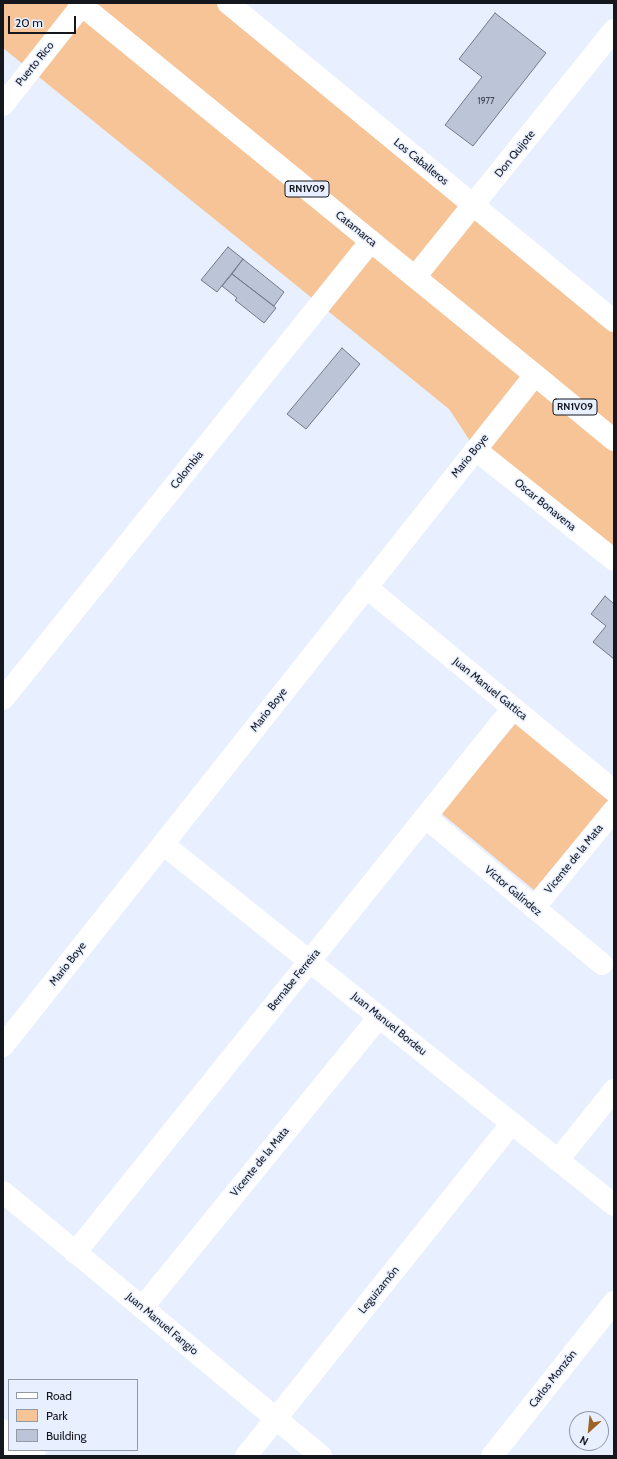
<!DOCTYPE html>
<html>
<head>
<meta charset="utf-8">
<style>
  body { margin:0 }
  #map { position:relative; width:617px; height:1459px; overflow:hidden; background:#e8efff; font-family:Cabin,sans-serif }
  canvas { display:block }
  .frame { position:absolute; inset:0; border:4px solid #14171e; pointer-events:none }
  .legend { position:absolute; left:8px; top:1379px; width:130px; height:72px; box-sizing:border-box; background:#e8efff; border:1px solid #9399a5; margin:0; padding:5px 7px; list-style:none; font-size:12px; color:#14171e }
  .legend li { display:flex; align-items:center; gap:8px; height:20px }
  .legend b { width:20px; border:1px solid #9399a5 }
  .north { position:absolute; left:569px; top:1411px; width:40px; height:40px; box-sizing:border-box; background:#e8efff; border:1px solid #9399a5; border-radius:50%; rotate:207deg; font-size:11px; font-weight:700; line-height:16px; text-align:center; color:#14171e }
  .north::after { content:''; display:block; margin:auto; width:14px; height:18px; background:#9e6224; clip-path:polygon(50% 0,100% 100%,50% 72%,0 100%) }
  .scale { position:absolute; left:8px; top:16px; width:68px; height:18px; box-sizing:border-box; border:2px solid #14171e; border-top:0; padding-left:5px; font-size:12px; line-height:14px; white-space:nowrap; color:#14171e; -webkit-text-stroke:3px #e8efff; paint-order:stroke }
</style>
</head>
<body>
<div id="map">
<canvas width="617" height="1459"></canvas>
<div class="frame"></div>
<ul class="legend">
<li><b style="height:5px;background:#fff"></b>Road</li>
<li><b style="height:11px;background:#f6c497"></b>Park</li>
<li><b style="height:11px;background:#bcc4d7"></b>Building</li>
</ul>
<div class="north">N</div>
<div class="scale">20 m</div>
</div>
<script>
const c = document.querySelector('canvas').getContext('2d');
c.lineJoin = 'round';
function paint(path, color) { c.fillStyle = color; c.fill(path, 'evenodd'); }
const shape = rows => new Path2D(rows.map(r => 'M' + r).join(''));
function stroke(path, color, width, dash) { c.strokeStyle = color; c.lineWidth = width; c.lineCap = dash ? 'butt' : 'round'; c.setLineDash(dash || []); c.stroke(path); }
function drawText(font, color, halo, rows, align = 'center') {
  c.font = font + ' Cabin,sans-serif'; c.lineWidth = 3; c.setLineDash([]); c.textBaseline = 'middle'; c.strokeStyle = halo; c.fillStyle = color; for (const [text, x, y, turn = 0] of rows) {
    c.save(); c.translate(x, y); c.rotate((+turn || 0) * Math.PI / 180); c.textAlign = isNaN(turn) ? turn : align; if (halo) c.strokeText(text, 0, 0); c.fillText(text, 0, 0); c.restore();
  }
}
const green = shape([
  [3,3,228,3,614,321,614,560,476,450,449,409,3,48],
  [516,723,609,800,534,890,441,813]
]);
const building = shape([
  [495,13,546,53,473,146,445,125,482,77,459,59,495,13],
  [228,247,243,259,217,292,201,280,228,247],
  [243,259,284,292,274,306,232,274,243,259],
  [232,274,276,308,264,323,235,300,237,298,222,286,232,274],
  [342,348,360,364,306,429,287,414,342,348],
  [605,596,614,604,614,659,593,642,606,626,591,614,605,596]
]);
const street = shape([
  [228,3,614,321],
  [3,105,82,5],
  [415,277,614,30],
  [476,450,614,560],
  [366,587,614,791],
  [3,699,371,241],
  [425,817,602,964],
  [163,844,614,1205],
  [534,908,614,810],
  [3,1046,535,375],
  [558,1160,614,1090],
  [3,1192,321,1456],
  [75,1253,513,708],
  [142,1308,379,1017],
  [3,1430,9,1435],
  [28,1450,35,1456],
  [4,1456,9,1449],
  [246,1456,512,1123],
  [492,1456,614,1302]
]);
const primary = shape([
  [79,3,535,375,614,440]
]);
const numberNames = [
  ["1977",486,101]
];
const shields = [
  [307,189,44],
  [575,407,44]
];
const shieldNames = [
  ["RN1V09",307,189],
  ["RN1V09",575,407]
];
const streetNames = [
  ["Puerto Rico",35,64,-51],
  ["Don Quijote",515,154,-51],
  ["Los Caballeros",421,162,39],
  ["Catamarca",356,229,39],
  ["Mario Boye",470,456,-51],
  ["Colombia",187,470,-51],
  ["Oscar Bonavena",545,505,39],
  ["Juan Manuel Gattica",490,689,39],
  ["Mario Boye",269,710,-52],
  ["Vicente de la Mata",574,859,-51],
  ["Víctor Galíndez",513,891,40],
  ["Mario Boye",68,964,-52],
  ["Bernabe Ferreira",294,980,-51],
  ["Juan Manuel Bordeu",389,1024,39],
  ["Vicente de la Mata",260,1162,-51],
  ["Leguizamón",379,1290,-51],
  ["Juan Manuel Fangio",162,1324,40],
  ["Carlos Monzón",553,1379,-52]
];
paint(green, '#f6c497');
paint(building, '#bcc4d7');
stroke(building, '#72798b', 1);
stroke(street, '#fff', 22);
stroke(primary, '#fff', 22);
drawText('9px', '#3e424c', null, numberNames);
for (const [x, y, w] of shields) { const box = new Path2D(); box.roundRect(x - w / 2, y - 8, w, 16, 3); c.fillStyle = '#e8efff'; c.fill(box); stroke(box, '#14171e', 1); }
drawText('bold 10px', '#14171e', null, shieldNames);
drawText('11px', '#14171e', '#e8efff', streetNames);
</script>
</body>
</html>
